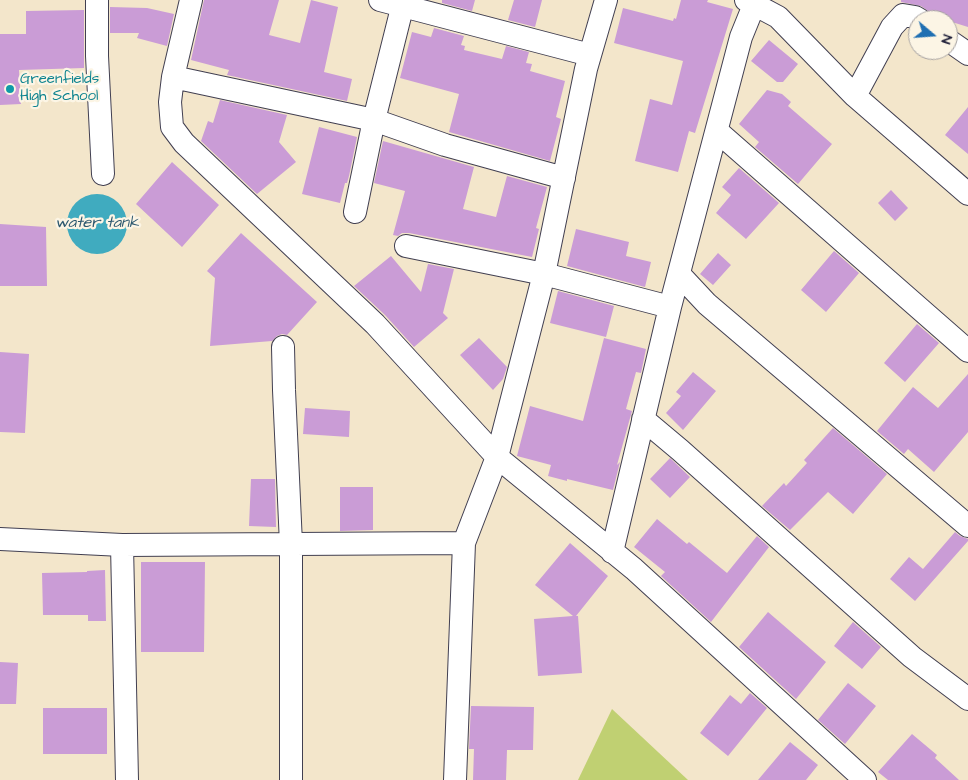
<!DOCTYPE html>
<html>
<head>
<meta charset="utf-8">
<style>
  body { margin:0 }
  #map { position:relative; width:968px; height:780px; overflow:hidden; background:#f3e6cb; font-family:"Architects Daughter",sans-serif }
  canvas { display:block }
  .north { position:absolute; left:908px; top:10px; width:50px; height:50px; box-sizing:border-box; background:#fcf5e5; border:1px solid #a5a1a1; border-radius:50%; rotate:108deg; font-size:14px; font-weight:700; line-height:20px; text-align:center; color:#22223b }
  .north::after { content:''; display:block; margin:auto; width:18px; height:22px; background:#1f6fb2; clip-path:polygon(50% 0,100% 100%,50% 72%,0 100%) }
</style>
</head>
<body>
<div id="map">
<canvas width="968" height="780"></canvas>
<div class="north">N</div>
</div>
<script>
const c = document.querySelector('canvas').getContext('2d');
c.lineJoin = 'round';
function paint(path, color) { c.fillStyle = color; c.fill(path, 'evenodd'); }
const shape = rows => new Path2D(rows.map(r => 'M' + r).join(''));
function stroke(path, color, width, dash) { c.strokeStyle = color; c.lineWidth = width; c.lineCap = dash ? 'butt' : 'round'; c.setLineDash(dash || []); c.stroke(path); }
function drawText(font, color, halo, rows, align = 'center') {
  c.font = font + ' "Architects Daughter",sans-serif'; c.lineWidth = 4.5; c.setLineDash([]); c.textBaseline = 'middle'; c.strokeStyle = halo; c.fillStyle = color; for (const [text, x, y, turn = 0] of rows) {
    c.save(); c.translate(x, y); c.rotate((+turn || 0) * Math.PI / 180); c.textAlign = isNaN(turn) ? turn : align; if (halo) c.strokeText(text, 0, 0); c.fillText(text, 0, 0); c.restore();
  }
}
const green = shape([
  [612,709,688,780,578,780]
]);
const water = shape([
  '67 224a30 30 0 1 1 60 0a30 30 0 1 1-60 0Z'
]);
const building = shape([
  [204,0,279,0,269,35,300,43,311,0,338,7,324,72,352,79,347,101,227,75,229,70,191,60],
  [442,0,475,0,472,11,442,3],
  [514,0,542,0,535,27,508,20],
  [681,0,708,0,707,2,733,9,695,133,689,131,678,172,635,161,650,99,672,105,683,61,614,43,623,8,673,21,674,18,676,19],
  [901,0,968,0,968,27,936,17,936,15,931,13,921,6,901,2],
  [110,7,147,8,174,14,167,46,137,38,139,33,110,33],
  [84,10,84,68,19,70,21,104,0,105,0,34,26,34,26,11],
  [434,28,464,36,461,45,465,46,464,50,502,59,506,46,529,52,526,63,532,64,530,71,565,81,556,117,561,119,550,161,449,132,459,94,400,78,412,32,431,37],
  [769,40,798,64,783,82,777,82,751,61],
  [767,90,782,94,791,102,788,106,832,144,798,184,755,147,759,142,739,124],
  [220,100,287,115,279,142,296,162,257,194,201,141,208,121,213,123],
  [968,107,968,154,945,135],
  [319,127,357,137,349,176,347,183,345,183,340,203,302,194],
  [383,141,474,167,463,209,496,217,507,176,547,187,536,228,539,229,532,257,409,233,402,233,398,236,393,235,405,191,374,183],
  [172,162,219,205,182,247,136,204],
  [739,168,779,203,746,239,716,213,731,195,722,187],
  [891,190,908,208,895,221,878,203],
  [0,224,46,227,47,286,0,286],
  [576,229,629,242,626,256,651,262,645,287,567,266],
  [241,233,317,302,287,335,282,334,277,336,272,341,210,346,215,278,207,271],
  [834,251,859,273,826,312,801,290],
  [718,253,731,265,713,285,700,274],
  [391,256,421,292,428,264,454,269,443,313,448,318,414,347,385,315,354,286],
  [558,291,614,306,606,337,550,323],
  [917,324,939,343,905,382,884,363],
  [479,338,507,367,503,379,493,390,460,355],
  [604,338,646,349,641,373,636,372,626,409,632,411,617,465,620,462,613,490,567,479,567,481,548,476,551,465,517,456,530,406,583,421],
  [0,352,29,354,25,433,0,432],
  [693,372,716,391,683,430,666,413,681,396,676,392],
  [968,374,968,432,934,472,908,449,904,454,877,431,913,387,938,408],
  [305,408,350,411,349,437,303,434],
  [833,428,887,474,853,514,828,492,790,530,762,506,784,483,786,486,807,463,804,460],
  [670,458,690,477,670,498,650,479],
  [251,479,275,479,276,527,249,526],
  [340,487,373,487,373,530,340,531],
  [657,519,687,544,689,542,727,573,757,536,769,547,711,622,661,576,665,572,634,547],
  [955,532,960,536,968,539,968,541,915,601,890,579,909,557,923,569],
  [570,543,608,576,576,616,578,616,582,673,538,676,534,619,573,616,535,585],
  [141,562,205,562,204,652,141,652],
  [105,570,106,621,88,621,88,615,43,615,42,573,87,572,87,571],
  [768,612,826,662,796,699,739,647],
  [853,622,881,647,862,669,834,646],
  [0,662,18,663,16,704,0,704],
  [848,683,876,706,845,744,818,720],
  [750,693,767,708,728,756,700,733,730,695,741,704],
  [471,706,534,707,533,750,507,750,506,780,473,780,474,749,469,749],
  [43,708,107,708,107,754,43,754],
  [912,734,937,755,935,758,959,780,888,780,878,772],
  [790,742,818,765,806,780,758,780]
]);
const minor = shape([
  [97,0,97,56,103,174],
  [191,0,173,77,170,102,172,127,184,143,375,324,497,457,634,569,865,780],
  [380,0,590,55],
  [746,0,778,17,855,96,968,194],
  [948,40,968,54],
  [173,77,374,120,445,145,564,178],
  [855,96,892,27,903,15,915,17,920,20],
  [717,131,968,351],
  [355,212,374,120,404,0],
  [406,246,544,274,670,307],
  [679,274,707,304,968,526],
  [283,347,284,390,291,544,291,780],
  [643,419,680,450,912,657,968,699],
  [0,539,122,545,464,543,455,780],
  [464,543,497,457,544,274,586,69,606,0],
  [122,545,127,780],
  [612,552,670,307,741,37,754,5]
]);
const markers = [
  [10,89,5,"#0f9aa8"]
];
const cultureNames = [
  ["Greenfields",20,80],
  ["High School",20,97]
];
const waterNames = [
  ["water tank",97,224]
];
paint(green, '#c0d072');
paint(water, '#40abbf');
paint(building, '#ca9cd6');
stroke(minor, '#413f51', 24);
stroke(minor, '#fff', 22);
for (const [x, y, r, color] of markers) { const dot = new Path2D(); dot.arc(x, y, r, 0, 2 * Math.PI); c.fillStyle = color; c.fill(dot); stroke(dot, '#fcf5e5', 2); }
drawText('15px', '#0d838f', '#fcf5e5', cultureNames, 'left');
drawText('italic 16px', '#2e5970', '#fcf5e5', waterNames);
</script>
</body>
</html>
